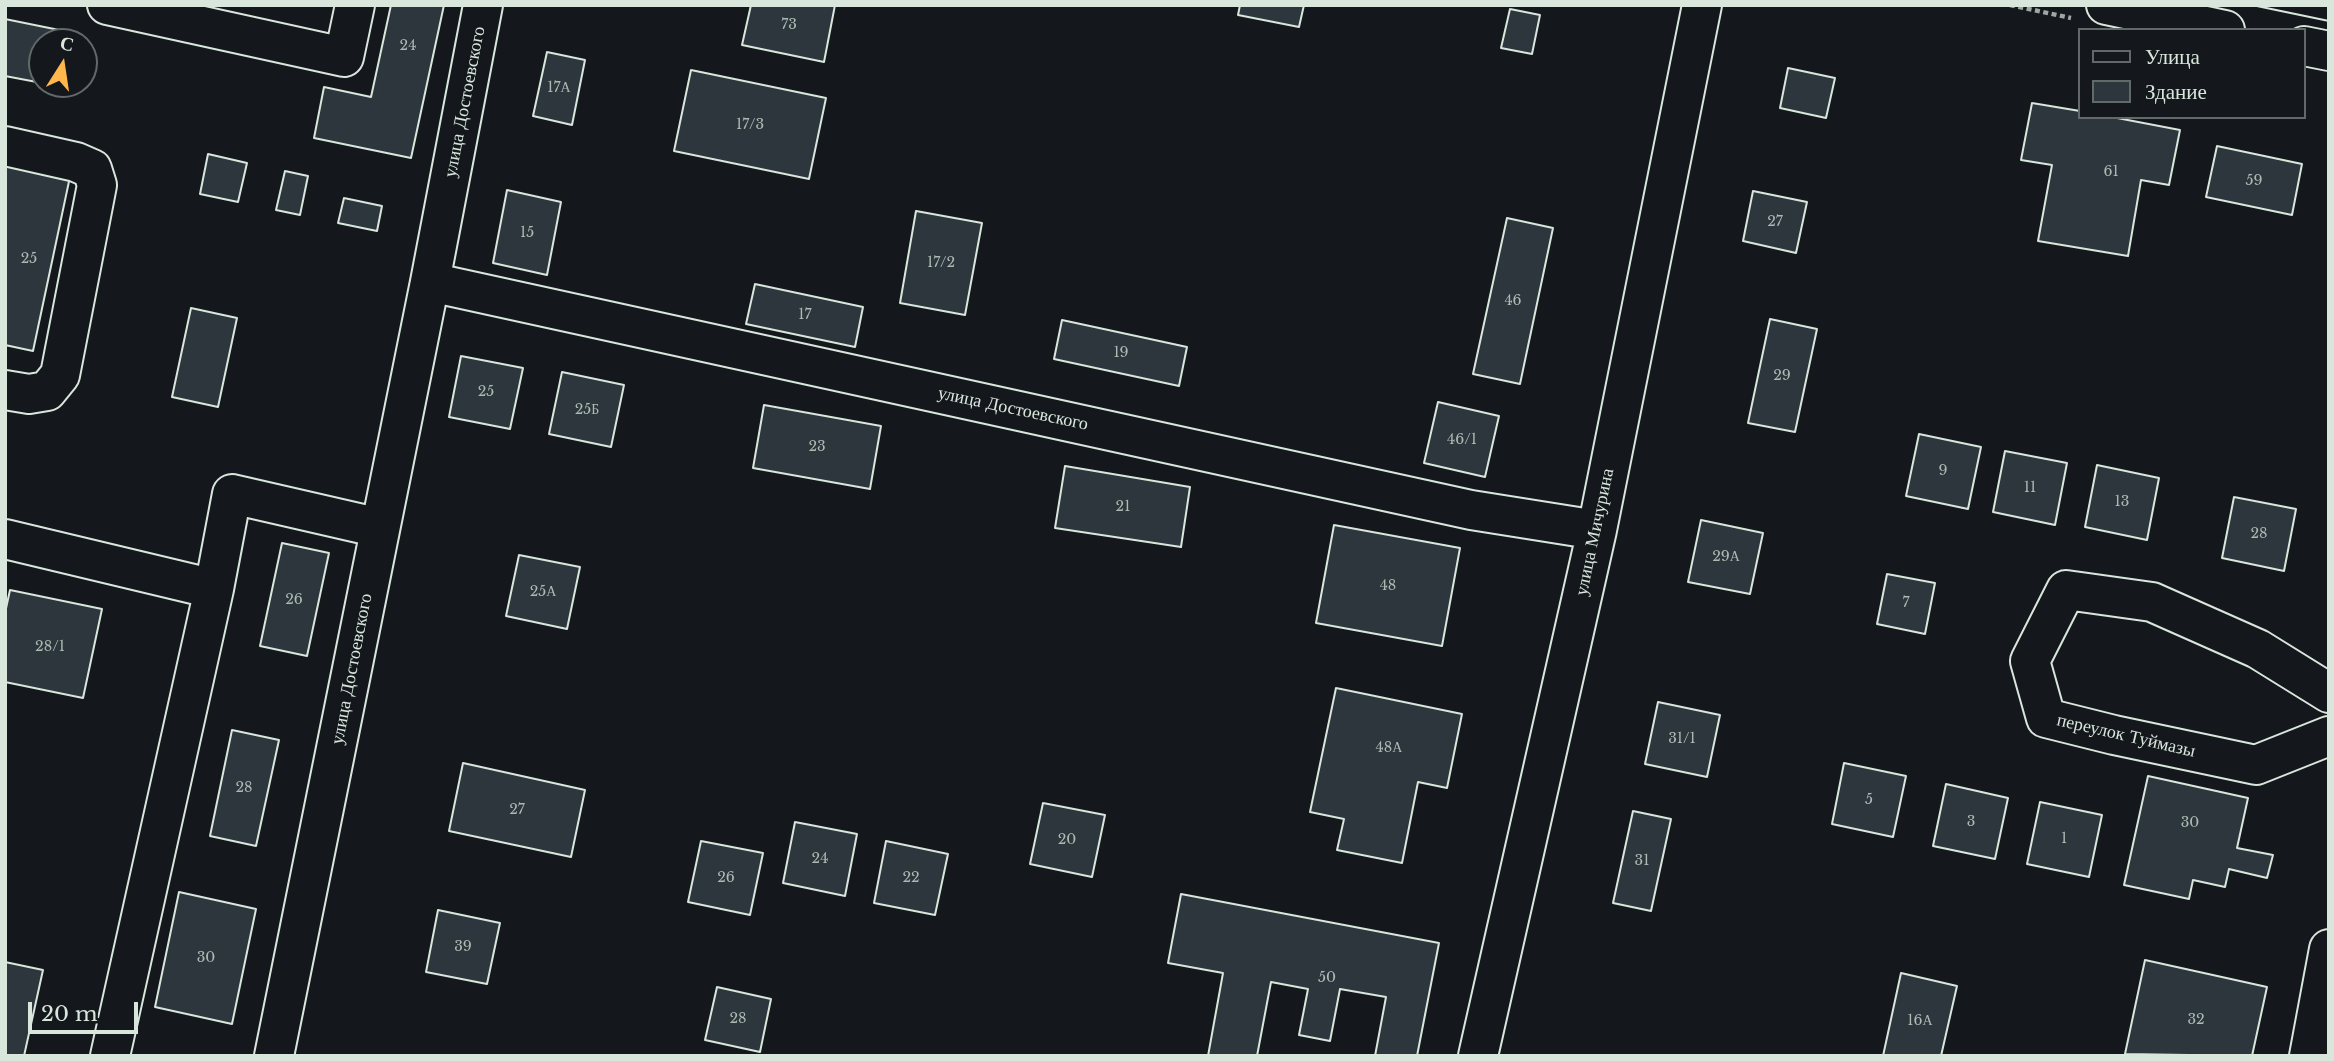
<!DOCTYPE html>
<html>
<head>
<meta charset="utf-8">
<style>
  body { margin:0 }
  #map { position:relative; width:2334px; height:1061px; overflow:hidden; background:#14181c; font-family:"Libre Baskerville",serif }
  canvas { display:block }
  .frame { position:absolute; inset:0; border:7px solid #d8e6dc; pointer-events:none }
  .legend { position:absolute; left:2078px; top:28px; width:228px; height:91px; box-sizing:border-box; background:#14181c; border:2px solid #626a69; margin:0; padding:9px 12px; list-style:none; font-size:21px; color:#d8e6dc }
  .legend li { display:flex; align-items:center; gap:14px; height:35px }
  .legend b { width:35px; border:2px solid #626a69 }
  .north { position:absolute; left:28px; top:28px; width:70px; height:70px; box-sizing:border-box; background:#14181c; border:2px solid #626a69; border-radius:50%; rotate:12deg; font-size:19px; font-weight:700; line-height:28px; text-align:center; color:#d8e6dc }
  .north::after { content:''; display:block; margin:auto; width:24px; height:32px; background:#ffb74d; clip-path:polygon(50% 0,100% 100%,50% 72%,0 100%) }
  .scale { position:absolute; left:28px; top:1002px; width:110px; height:32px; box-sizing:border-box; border:4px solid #d8e6dc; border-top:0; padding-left:9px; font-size:21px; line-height:24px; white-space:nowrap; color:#d8e6dc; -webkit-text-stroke:5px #14181c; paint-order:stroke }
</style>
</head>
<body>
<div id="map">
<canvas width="2334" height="1061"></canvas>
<div class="frame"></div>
<ul class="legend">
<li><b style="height:9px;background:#14181c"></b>Улица</li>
<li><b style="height:19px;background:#2c363c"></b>Здание</li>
</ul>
<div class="north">С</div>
<div class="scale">20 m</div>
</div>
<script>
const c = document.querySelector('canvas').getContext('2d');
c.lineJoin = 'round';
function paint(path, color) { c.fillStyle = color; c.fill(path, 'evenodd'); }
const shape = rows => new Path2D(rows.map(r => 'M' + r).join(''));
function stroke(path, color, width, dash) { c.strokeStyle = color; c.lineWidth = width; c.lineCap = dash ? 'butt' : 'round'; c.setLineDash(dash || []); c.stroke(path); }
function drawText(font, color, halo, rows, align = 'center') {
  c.font = font + ' "Libre Baskerville",serif'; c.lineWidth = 5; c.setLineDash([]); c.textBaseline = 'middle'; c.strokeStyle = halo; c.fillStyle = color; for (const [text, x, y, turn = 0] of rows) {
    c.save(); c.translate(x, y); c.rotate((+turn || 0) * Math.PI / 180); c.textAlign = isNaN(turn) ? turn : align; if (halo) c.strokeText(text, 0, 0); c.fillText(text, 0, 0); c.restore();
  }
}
const building = shape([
  [391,5,444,5,411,158,314,138,324,87,371,97,391,5],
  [751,5,835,5,824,62,742,45,751,5],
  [1240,5,1304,5,1299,27,1238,15,1240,5],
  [1510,9,1540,15,1532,54,1501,48,1510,9],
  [5,19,69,32,67,42,42,42,42,83,5,76,5,19],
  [547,52,585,60,572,125,533,116,547,52],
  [1788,68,1835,78,1826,118,1780,108,1788,68],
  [691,70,826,98,809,179,674,151,691,70],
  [2032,103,2080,111,2080,117,2112,117,2180,130,2169,185,2141,180,2128,256,2038,241,2052,165,2021,160,2032,103],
  [2217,146,2302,164,2292,215,2206,197,2217,146],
  [208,154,247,163,238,202,200,194,208,154],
  [5,158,71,172,33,351,5,345,5,158],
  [285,171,308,176,300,215,276,210,285,171],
  [507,190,561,202,547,275,493,263,507,190],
  [1753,191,1807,202,1796,253,1743,241,1753,191],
  [344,198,382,206,377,231,338,223,344,198],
  [916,211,982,223,965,315,900,303,916,211],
  [1507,218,1553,228,1520,384,1473,374,1507,218],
  [755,284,863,307,855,347,746,324,755,284],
  [191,308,237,318,218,407,172,397,191,308],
  [1770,319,1817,329,1795,432,1748,423,1770,319],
  [1062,320,1187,347,1179,386,1054,359,1062,320],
  [461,356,523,368,510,429,449,417,461,356],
  [562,372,624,385,611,447,549,434,562,372],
  [1438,402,1499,416,1485,477,1424,463,1438,402],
  [764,405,881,426,870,489,753,468,764,405],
  [1919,434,1981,447,1968,509,1906,496,1919,434],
  [2005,451,2067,463,2055,525,1993,512,2005,451],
  [2097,465,2159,478,2147,540,2085,527,2097,465],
  [1065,466,1190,487,1181,547,1055,528,1065,466],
  [2234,497,2296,509,2284,571,2222,558,2234,497],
  [1701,520,1763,533,1750,594,1688,582,1701,520],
  [1334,525,1460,548,1442,646,1316,623,1334,525],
  [282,543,329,553,307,656,260,646,282,543],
  [519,555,580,567,567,629,506,616,519,555],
  [1887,574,1935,583,1925,634,1877,624,1887,574],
  [10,590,102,609,83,698,5,682,5,613,10,590],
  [1336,688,1462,714,1447,788,1418,782,1402,863,1337,850,1344,819,1310,812,1336,688],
  [1658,702,1720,715,1707,777,1645,764,1658,702],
  [232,730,279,740,256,846,210,836,232,730],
  [463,763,585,790,571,857,449,831,463,763],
  [1844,763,1906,776,1893,837,1832,824,1844,763],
  [2148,776,2248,798,2237,848,2273,855,2267,878,2229,869,2225,887,2193,880,2189,899,2124,885,2148,776],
  [1946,784,2008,798,1995,859,1933,846,1946,784],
  [2040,802,2102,815,2089,877,2027,864,2040,802],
  [1043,803,1105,815,1092,877,1030,864,1043,803],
  [1633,811,1671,819,1651,911,1613,903,1633,811],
  [795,822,857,834,845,896,783,883,795,822],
  [701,841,763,853,750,915,688,902,701,841],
  [886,841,948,854,935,915,874,903,886,841],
  [179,892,256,909,232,1024,155,1007,179,892],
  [1181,894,1439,943,1417,1056,1375,1056,1386,997,1340,989,1330,1041,1299,1035,1308,989,1271,982,1257,1056,1208,1056,1223,973,1168,963,1181,894],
  [438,910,500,923,487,984,426,972,438,910],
  [2145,960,2267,987,2252,1056,2125,1054,2145,960],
  [5,962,43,970,24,1056,5,1055,5,962],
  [1901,973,1957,986,1941,1056,1883,1056,1901,973],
  [717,987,771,999,760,1052,705,1040,717,987]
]);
const path = shape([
  [2010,5,2071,18]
]);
const minor = shape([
  [107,5,344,57,355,5],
  [5,146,76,162,92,169,97,185,60,375,47,391,29,394,5,390],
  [430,282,1471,510,1597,530],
  [5,539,214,589,110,1056],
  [214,589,232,494,380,528],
  [2329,693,2258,649,2152,602,2066,590,2030,661,2046,718,2114,735,2256,765,2329,736],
  [274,1056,430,282,483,5],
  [1478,1056,1597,530,1702,5],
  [2309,1056,2329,949]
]);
const major = shape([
  [2106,5,2225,30],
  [2304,46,2329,51]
]);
const tram = shape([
  [2252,5,2329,21]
]);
const numberNames = [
  ["73",789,25],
  ["24",408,46],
  ["17А",559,88],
  ["17/3",750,125],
  ["61",2111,172],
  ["59",2254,181],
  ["27",1775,222],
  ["15",527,233],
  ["25",29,259],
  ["17/2",941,263],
  ["46",1513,301],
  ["17",805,315],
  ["19",1121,353],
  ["29",1782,376],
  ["25",486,392],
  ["25Б",587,410],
  ["46/1",1462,440],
  ["23",817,447],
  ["9",1943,471],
  ["11",2030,488],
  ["13",2122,502],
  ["21",1123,507],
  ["28",2259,534],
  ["29А",1726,557],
  ["48",1388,586],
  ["25А",543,592],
  ["26",294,600],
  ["7",1906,603],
  ["28/1",50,647],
  ["31/1",1682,739],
  ["48А",1389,748],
  ["28",244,788],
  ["5",1869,800],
  ["27",517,810],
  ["3",1971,822],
  ["30",2190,823],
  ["1",2064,839],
  ["20",1067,840],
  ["24",820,859],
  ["31",1642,861],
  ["26",726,878],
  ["22",911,878],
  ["39",463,947],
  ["30",206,958],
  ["50",1327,978],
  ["28",738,1019],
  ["32",2196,1020],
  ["16А",1920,1021]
];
const streetNames = [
  ["улица Достоевского",465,102,-79],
  ["улица Достоевского",1013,409,12],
  ["улица Мичурина",1595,532,-78],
  ["улица Достоевского",352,669,-79],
  ["переулок Туймазы",2126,736,13]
];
paint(building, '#2c363c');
stroke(building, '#d8e6dc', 2);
stroke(minor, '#d8e6dc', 42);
stroke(major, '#d8e6dc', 42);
stroke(path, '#9da8a2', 4.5, [5, 3.5]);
stroke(minor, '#14181c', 38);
stroke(major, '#14181c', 38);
stroke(tram, '#d8e6dc', 2);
drawText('14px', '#adbab4', null, numberNames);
drawText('18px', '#d8e6dc', '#14181c', streetNames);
</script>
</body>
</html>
